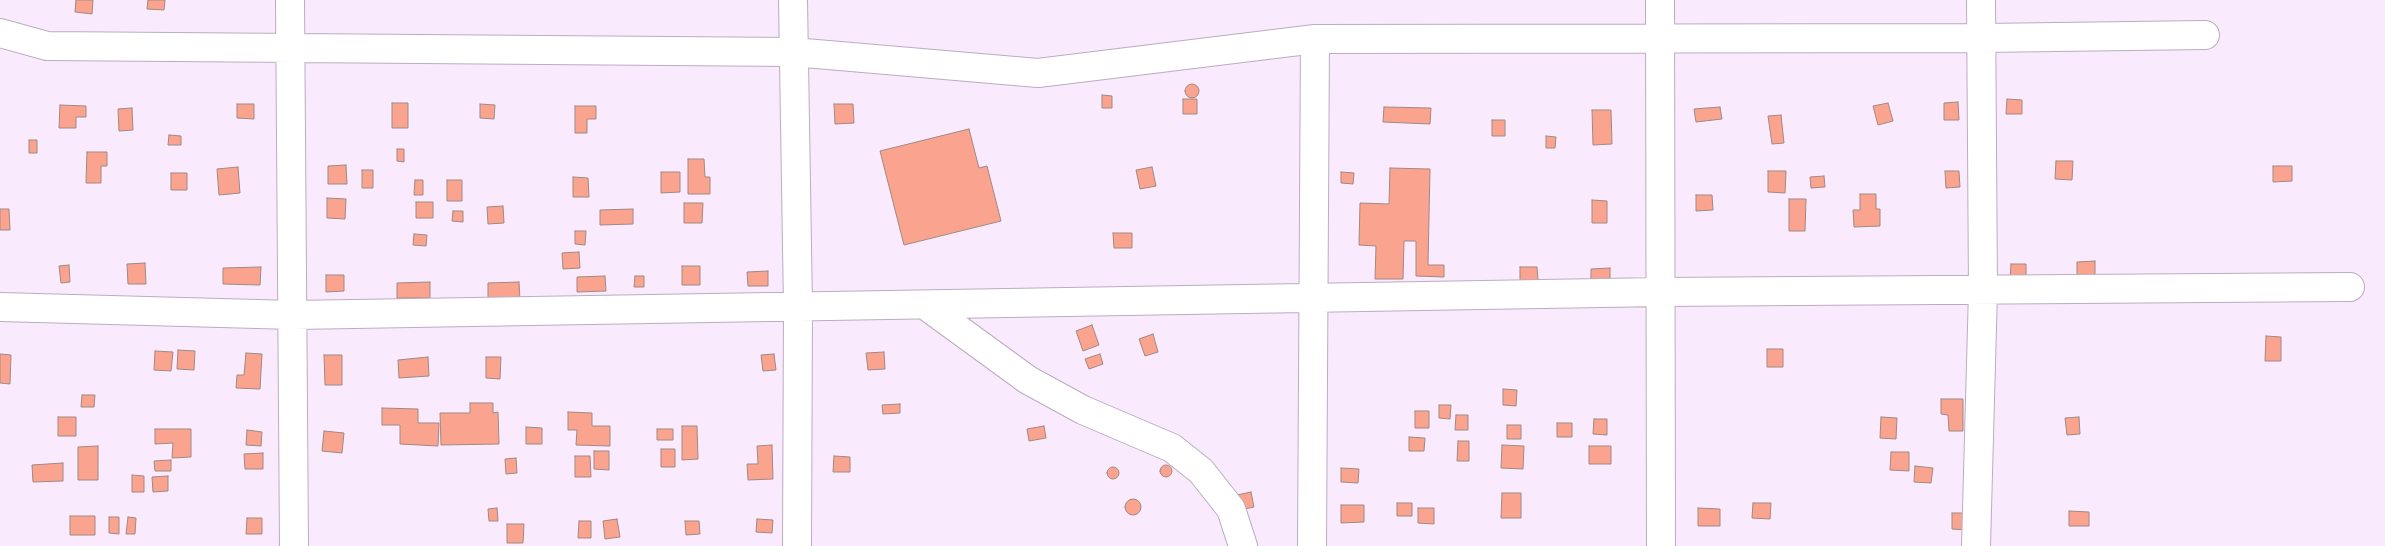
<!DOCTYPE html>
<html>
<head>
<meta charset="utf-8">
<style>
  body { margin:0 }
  canvas { display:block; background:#f9eafd }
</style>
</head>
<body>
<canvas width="2385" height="546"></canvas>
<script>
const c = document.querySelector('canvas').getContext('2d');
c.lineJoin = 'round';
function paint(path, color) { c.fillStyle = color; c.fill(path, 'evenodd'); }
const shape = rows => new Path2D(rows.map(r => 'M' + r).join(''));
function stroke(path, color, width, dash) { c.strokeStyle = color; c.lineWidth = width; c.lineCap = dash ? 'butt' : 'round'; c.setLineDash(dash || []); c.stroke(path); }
const building = shape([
  [76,0,93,0,92,14,75,12,76,0],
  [148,0,165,0,164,10,147,9,148,0],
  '1185 91a7 7 0 1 1 14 0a7 7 0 1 1-14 0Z',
  [1102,95,1112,96,1112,108,1102,108,1102,95],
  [1183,99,1197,99,1197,114,1183,114,1183,99],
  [2007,99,2022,100,2022,114,2006,114,2007,99],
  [1958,102,1959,120,1944,120,1944,103,1958,102],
  [392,103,408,103,408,128,392,128,392,103],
  [1888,103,1893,121,1878,125,1873,106,1888,103],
  [237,104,254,104,254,119,237,118,237,104],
  [480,104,495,105,494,119,480,118,480,104],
  [834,104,853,104,854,123,835,124,834,104],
  [60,105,86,106,86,117,76,117,76,128,59,128,60,105],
  [575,106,596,106,596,119,587,119,587,133,575,133,575,106],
  [1384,107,1431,108,1430,124,1383,122,1384,107],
  [1720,107,1722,119,1696,122,1694,109,1720,107],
  [132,108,133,130,119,131,118,109,132,108],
  [1592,110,1611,110,1612,144,1593,145,1592,110],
  [1781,115,1784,143,1772,144,1768,116,1781,115],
  [1492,120,1505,120,1505,136,1492,136,1492,120],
  [969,129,979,168,987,166,1001,221,904,245,880,151,969,129],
  [169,135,181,136,181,145,168,145,169,135],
  [1546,136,1556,137,1555,148,1546,148,1546,136],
  [29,140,37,140,37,153,29,153,29,140],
  [397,149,404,149,404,162,397,161,397,149],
  [87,152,107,152,107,166,101,166,101,183,86,183,87,152],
  [688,159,704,159,705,177,710,177,710,194,688,194,688,159],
  [2056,161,2073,161,2072,180,2055,179,2056,161],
  [346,165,347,184,328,184,328,166,346,165],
  [2273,166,2292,166,2292,181,2273,182,2273,166],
  [238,167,240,193,219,195,217,169,238,167],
  [1152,167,1156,186,1140,189,1136,170,1152,167],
  [1390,168,1430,169,1428,265,1444,265,1444,277,1416,276,1416,241,1404,241,1403,279,1375,279,1376,246,1359,245,1360,203,1389,204,1390,168],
  [362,170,373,170,373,188,362,188,362,170],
  [1768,171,1786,171,1785,193,1768,192,1768,171],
  [1945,171,1959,171,1960,187,1946,188,1945,171],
  [661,172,680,172,680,192,661,193,661,172],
  [1341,172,1354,173,1353,184,1341,183,1341,172],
  [171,173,187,173,187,190,171,190,171,173],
  [1824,176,1825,187,1811,188,1810,177,1824,176],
  [573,177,588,178,589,197,573,197,573,177],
  [415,180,423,180,423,195,414,195,415,180],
  [447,180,462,180,462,201,447,201,447,180],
  [1860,194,1876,194,1876,209,1880,209,1880,226,1854,227,1853,210,1860,210,1860,194],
  [1696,195,1712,195,1713,210,1696,211,1696,195],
  [327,198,346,199,345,219,327,218,327,198],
  [1789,199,1806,199,1805,231,1789,231,1789,199],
  [1592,200,1607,201,1607,223,1592,223,1592,200],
  [416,202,433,202,433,218,416,218,416,202],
  [684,203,703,203,702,223,684,223,684,203],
  [503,206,504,223,488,224,487,207,503,206],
  [0,209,9,209,10,230,0,230,0,209],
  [633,209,633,224,600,225,600,210,633,209],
  [453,211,463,211,463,222,452,221,453,211],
  [575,231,586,231,585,245,575,244,575,231],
  [1113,233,1132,233,1132,248,1114,248,1113,233],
  [414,234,427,235,426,246,413,245,414,234],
  [579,252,580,268,563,269,562,253,579,252],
  [2095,261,2095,277,2077,277,2077,262,2095,261],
  [145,263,146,284,128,284,127,264,145,263],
  [2011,264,2026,264,2026,280,2010,280,2011,264],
  [69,265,70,282,61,283,59,266,69,265],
  [682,266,700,266,700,285,682,285,682,266],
  [261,267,260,285,223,284,223,268,261,267],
  [1520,267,1537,267,1538,280,1520,281,1520,267],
  [1610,268,1610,285,1591,285,1591,269,1610,268],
  [768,271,768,286,748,286,747,272,768,271],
  [326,275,344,275,344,291,326,292,326,275],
  [605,276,606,291,577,292,577,277,605,276],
  [635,276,644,276,644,287,634,287,635,276],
  [430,282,430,298,397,298,397,283,430,282],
  [519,282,520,300,488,300,488,283,519,282],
  [1092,325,1099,345,1083,351,1076,331,1092,325],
  [1153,334,1158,352,1145,356,1139,339,1153,334],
  [2266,336,2281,337,2281,361,2265,361,2266,336],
  [1767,349,1783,349,1783,367,1767,367,1767,349],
  [178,350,195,351,194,370,177,369,178,350],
  [155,351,173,352,171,371,154,370,155,351],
  [884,352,885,369,868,370,866,353,884,352],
  [246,353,262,354,260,389,236,388,237,375,244,375,246,353],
  [0,354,11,355,10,384,0,383,0,354],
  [774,354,776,370,763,371,761,355,774,354],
  [1100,354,1103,364,1089,369,1085,359,1100,354],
  [324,355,342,355,342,385,325,385,324,355],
  [428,357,429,376,399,378,398,360,428,357],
  [486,357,501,357,500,379,486,378,486,357],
  [1503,389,1517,390,1516,406,1503,405,1503,389],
  [82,395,95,395,94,407,81,407,82,395],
  [1941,399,1963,399,1963,431,1949,431,1948,415,1941,414,1941,399],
  [470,403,493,403,493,413,498,412,499,444,441,445,440,413,470,413,470,403],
  [900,404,900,413,883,414,882,405,900,404],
  [1439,405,1451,405,1450,419,1439,418,1439,405],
  [382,408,418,409,418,423,439,423,438,446,400,444,400,425,382,425,382,408],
  [1415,411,1429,411,1429,428,1415,428,1415,411],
  [568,412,592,413,592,426,610,426,610,446,576,445,577,430,568,430,568,412],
  [1456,415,1468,415,1468,430,1455,430,1456,415],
  [58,417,76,417,76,436,58,436,58,417],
  [1881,417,1897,418,1896,439,1880,438,1881,417],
  [2079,417,2080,434,2067,435,2065,418,2079,417],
  [1594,419,1607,419,1607,435,1593,434,1594,419],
  [1557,423,1572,423,1572,437,1557,437,1557,423],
  [1507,425,1521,425,1521,439,1507,439,1507,425],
  [682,426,697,426,698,459,682,460,682,426],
  [1044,426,1046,438,1029,441,1027,429,1044,426],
  [526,427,542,428,542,444,526,444,526,427],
  [155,429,191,429,191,457,172,458,173,443,155,444,155,429],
  [657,429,673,429,673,440,657,440,657,429],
  [247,430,262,432,261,446,246,445,247,430],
  [324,431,344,433,342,453,322,451,324,431],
  [1409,437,1425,438,1424,451,1409,451,1409,437],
  [1458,441,1469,441,1469,461,1457,461,1458,441],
  [772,445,773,479,748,480,747,464,758,464,757,446,772,445],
  [1502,445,1524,446,1523,469,1501,468,1502,445],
  [98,446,98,480,78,480,78,447,98,446],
  [1589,446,1611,446,1611,464,1589,464,1589,446],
  [661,449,675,449,675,467,661,467,661,449],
  [594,451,609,451,609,470,594,469,594,451],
  [1891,452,1909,452,1909,471,1890,470,1891,452],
  [263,453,263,469,245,469,244,454,263,453],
  [575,456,590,456,591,477,575,477,575,456],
  [834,456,850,457,850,472,833,472,834,456],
  [516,458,517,473,506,474,505,459,516,458],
  [171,460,171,471,155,471,154,461,171,460],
  [63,463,63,481,33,482,32,465,63,463],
  '1160 471a6 6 0 1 1 12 0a6 6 0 1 1-12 0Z',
  [1915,466,1933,468,1931,483,1914,482,1915,466],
  '1107 473a6 6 0 1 1 12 0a6 6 0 1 1-12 0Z',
  [1341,468,1359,469,1358,483,1341,482,1341,468],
  [132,475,144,476,144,492,132,492,132,475],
  [168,476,168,491,153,492,152,477,168,476],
  [1251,492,1254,507,1240,510,1237,495,1251,492],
  [1502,493,1521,493,1521,518,1501,518,1502,493],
  '1125 507a8 8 0 1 1 16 0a8 8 0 1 1-16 0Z',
  [1397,503,1412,503,1412,516,1397,516,1397,503],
  [1753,503,1771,503,1770,519,1752,518,1753,503],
  [1341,505,1364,505,1364,522,1341,523,1341,505],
  [497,508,498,521,489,521,488,509,497,508],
  [1418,508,1434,508,1434,524,1418,523,1418,508],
  [1698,508,1720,509,1720,526,1698,526,1698,508],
  [2069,511,2089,512,2089,526,2069,526,2069,511],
  [1952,513,1968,513,1968,530,1952,529,1952,513],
  [70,516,95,516,95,535,70,535,70,516],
  [109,517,119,517,119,534,109,533,109,517],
  [128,517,136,518,135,534,126,534,128,517],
  [247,518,262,518,262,534,246,534,247,518],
  [617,519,620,537,605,539,603,521,617,519],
  [757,519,773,520,772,533,756,532,757,519],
  [579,521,591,521,591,538,578,538,579,521],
  [685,521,699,521,700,534,686,535,685,521],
  [507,524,524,524,523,543,507,543,507,524]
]);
const minor = shape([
  [290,0,294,546],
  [793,0,798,307,797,546],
  [1660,0,1661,546],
  [0,33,47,46,793,52,1038,73,1315,39,1982,38,2205,35],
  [925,305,1028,380,1083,410,1172,448,1201,471,1231,509,1243,546],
  [0,307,294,315,1661,292,2350,287],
  [1312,546,1315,39],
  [1976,546,1983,291,1981,0]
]);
paint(building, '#faa48f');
stroke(building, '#a08983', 1);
stroke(minor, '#bbadc0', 30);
stroke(minor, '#fff', 28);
</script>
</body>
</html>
